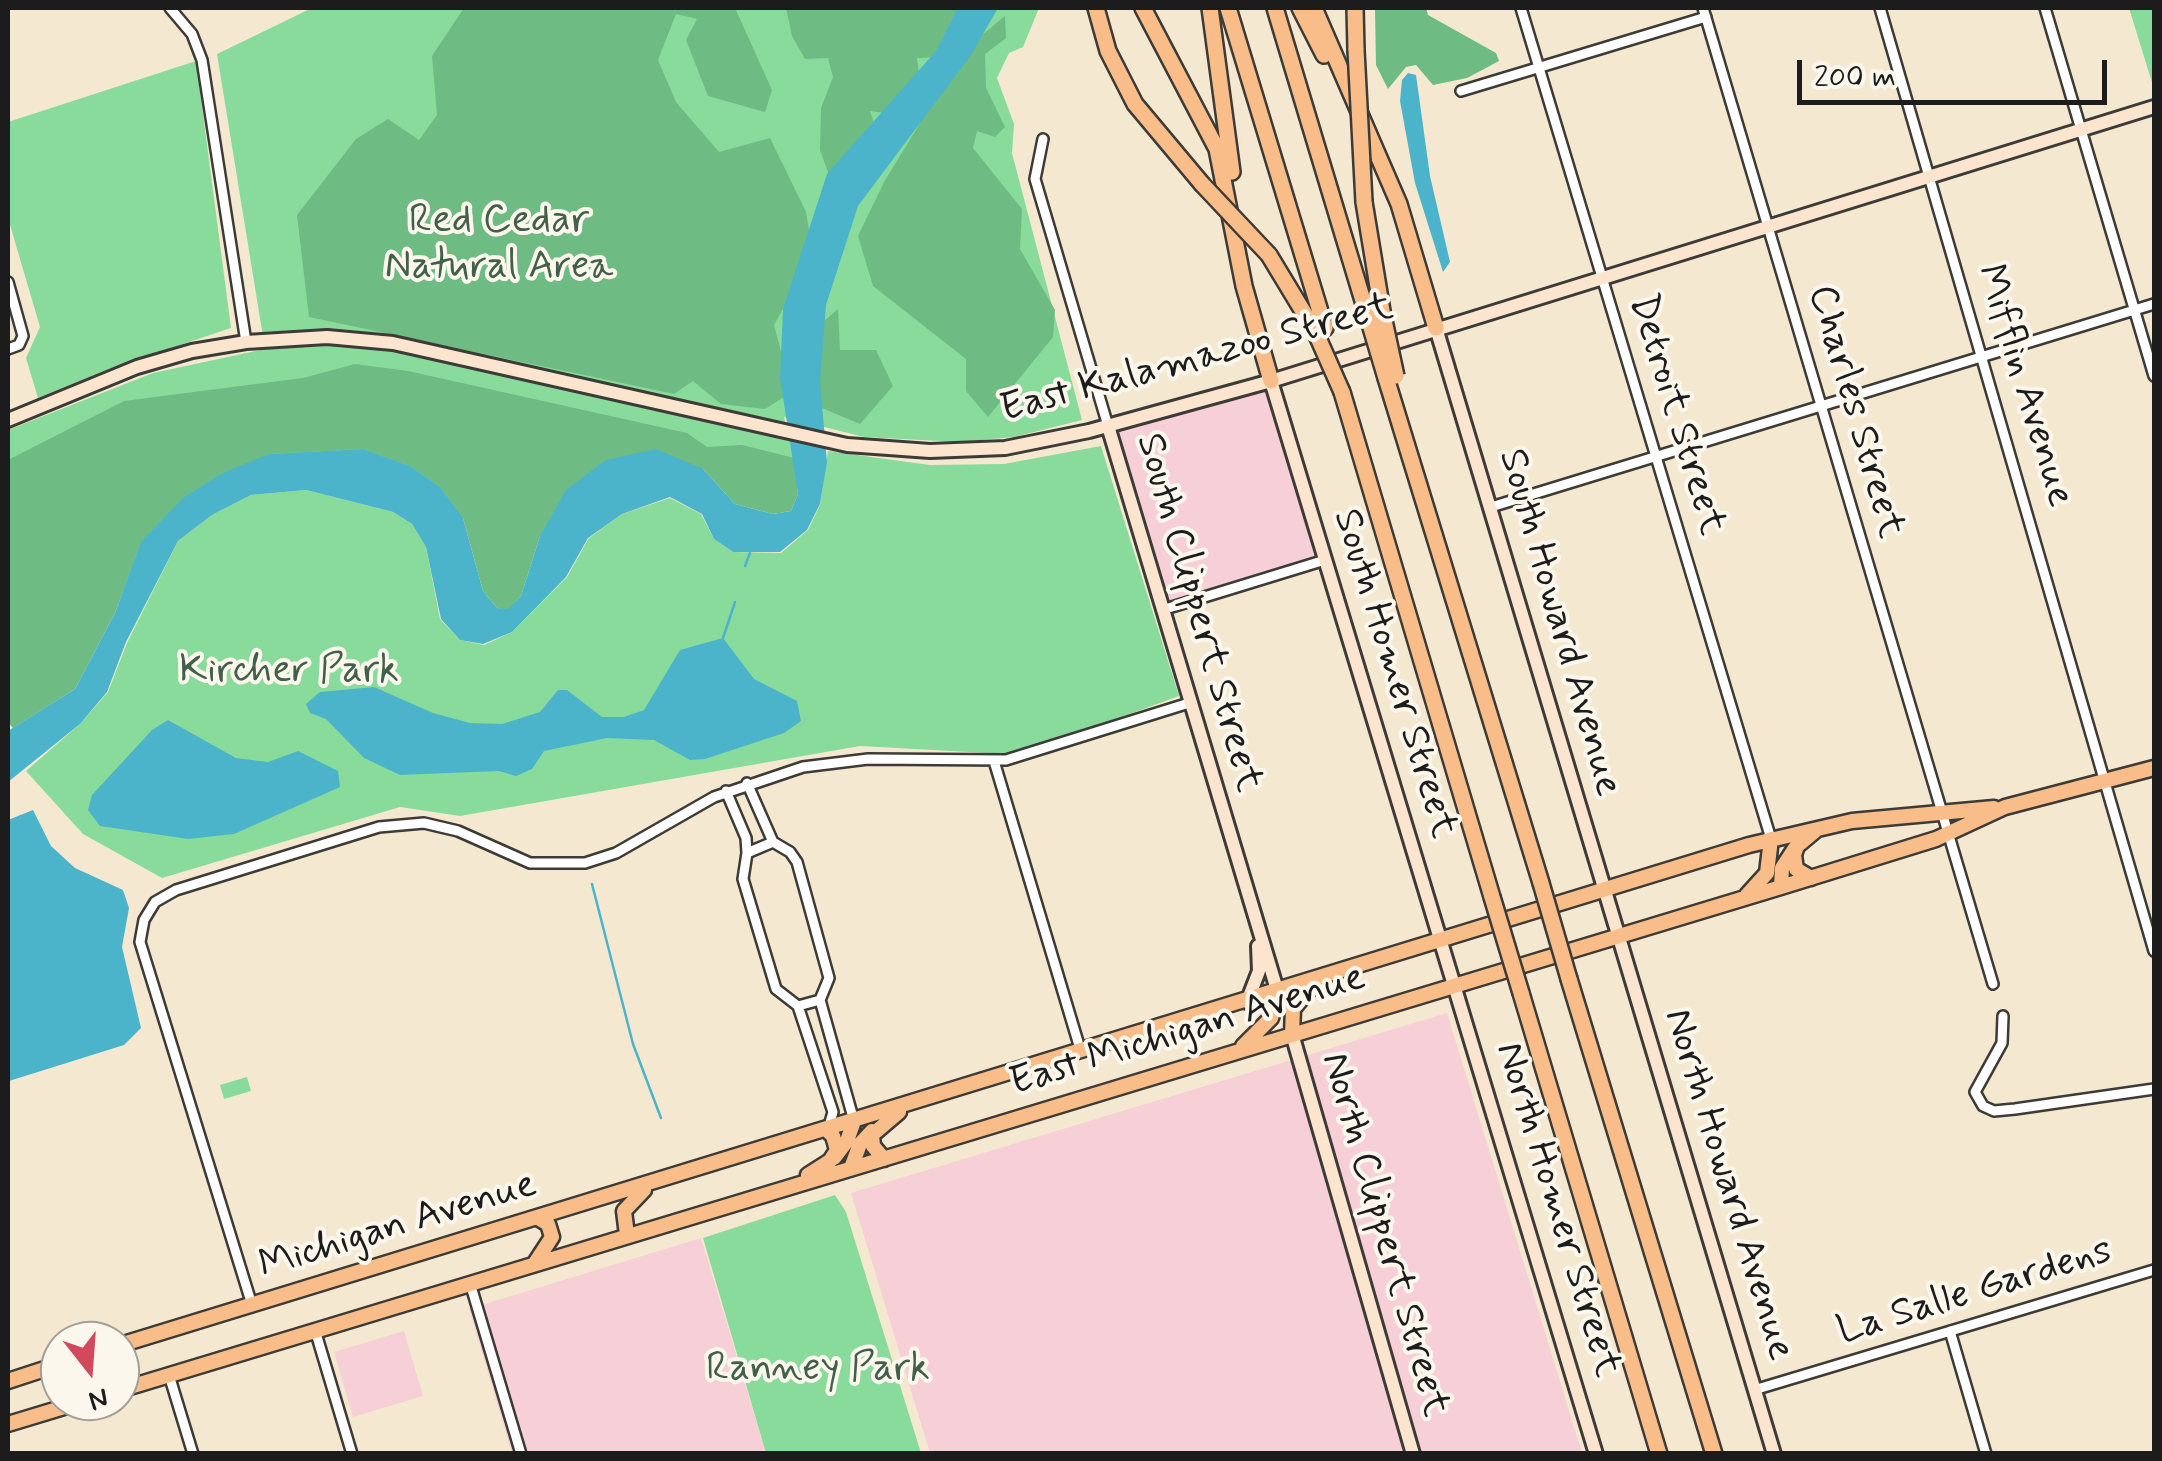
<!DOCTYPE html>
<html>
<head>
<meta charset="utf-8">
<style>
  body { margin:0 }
  #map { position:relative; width:2162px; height:1461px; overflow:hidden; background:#f5e8d0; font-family:Mynerve,sans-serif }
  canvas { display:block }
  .frame { position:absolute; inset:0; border:10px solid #1c1c1c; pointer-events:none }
  .north { position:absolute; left:40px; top:1321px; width:100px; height:100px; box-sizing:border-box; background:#fbf7ec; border:2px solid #a29f99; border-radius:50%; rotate:163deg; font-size:28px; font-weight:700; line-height:40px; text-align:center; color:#1c1c1c }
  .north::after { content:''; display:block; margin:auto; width:35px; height:45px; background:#d1495b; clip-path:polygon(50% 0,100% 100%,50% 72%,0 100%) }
  .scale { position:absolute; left:1797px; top:60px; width:310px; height:45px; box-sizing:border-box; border:5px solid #1c1c1c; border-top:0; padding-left:12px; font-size:30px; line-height:35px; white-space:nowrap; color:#1c1c1c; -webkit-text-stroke:8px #fbf7ec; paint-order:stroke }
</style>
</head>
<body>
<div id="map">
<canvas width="2162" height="1461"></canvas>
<div class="frame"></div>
<div class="north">N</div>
<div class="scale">200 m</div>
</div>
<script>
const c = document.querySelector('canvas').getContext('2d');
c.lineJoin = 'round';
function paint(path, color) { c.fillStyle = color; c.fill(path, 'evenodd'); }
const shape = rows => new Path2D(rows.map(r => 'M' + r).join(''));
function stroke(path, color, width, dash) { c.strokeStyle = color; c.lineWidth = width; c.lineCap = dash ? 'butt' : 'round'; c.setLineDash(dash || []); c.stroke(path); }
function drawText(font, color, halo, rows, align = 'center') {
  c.font = font + ' Mynerve,sans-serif'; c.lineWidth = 8; c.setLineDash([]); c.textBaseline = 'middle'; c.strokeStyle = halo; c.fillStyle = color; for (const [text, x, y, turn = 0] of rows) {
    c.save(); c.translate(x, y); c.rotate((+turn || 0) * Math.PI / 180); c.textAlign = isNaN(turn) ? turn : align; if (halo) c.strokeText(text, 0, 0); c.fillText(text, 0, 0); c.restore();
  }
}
const built = shape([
  [1268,390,1320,557,1168,603,1114,431],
  [1447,1013,1582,1453,930,1453,851,1193],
  [701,1238,766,1453,512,1453,469,1309],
  [404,1331,423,1396,353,1417,334,1352]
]);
const green = shape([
  [312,8,1039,8,1023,47,1009,53,997,78,1014,124,1012,153,1082,420,1014,437,959,442,864,437,784,417,794,458,703,469,463,518,223,473,13,728,8,722,8,430,153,373,265,349,217,54],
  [2129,8,2154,8,2154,89],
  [196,61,231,328,114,367,38,398,26,358,40,327,8,218,8,122],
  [1101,446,1179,696,1080,732,1006,754,860,746,460,816,400,807,162,878,83,834,26,771,80,724,108,692,127,643,178,541,212,515,251,495,306,490,393,512,412,524,426,547,440,619,460,640,484,645,512,632,567,577,589,538,622,514,670,498,701,514,714,539,733,552,781,553,808,530,820,505,828,451,930,465,1004,464],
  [247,1077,251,1091,224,1099,220,1085],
  [835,1195,846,1212,921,1453,766,1453,703,1238]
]);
const forest = shape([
  [464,8,735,8,772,90,765,112,708,96,686,40,697,19,676,14,658,60,676,102,719,152,770,138,806,212,813,255,774,325,792,392,765,409,721,404,693,381,674,394,309,317,297,215,356,139,388,119,419,140,437,115,432,56],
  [786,8,964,8,937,57,917,58,920,81,892,114,870,111,877,132,832,183,820,150,821,108,833,77,828,58,805,59,792,36],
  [1375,8,1426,8,1428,15,1496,53,1499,61,1467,78,1433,85,1416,65,1406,67,1388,89,1376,65],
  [1005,16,1006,38,985,54,986,88,1005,127,995,137,977,131,973,148,1022,209,1020,249,1055,310,1053,337,988,417,966,391,966,359,873,286,858,236,884,182,966,48],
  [838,309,840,350,876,350,893,386,860,424,810,403,816,328],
  [355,364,408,371,687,433,707,447,742,445,794,458,798,494,791,511,773,514,735,504,703,469,540,536,521,596,508,610,497,608,483,591,463,518,440,487,410,466,363,449,269,454,141,542,115,613,75,689,13,728,8,722,8,460,124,401,303,378]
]);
const water = shape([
  [958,8,998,8,971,55,858,206,826,305,820,381,827,462,820,504,807,530,780,552,733,552,714,539,702,514,670,497,622,514,588,538,566,577,512,632,483,644,460,640,441,619,426,547,412,524,393,512,306,490,251,495,212,515,178,541,126,642,107,692,80,724,8,782,8,731,75,689,115,613,141,542,183,498,223,473,269,454,363,449,410,466,440,487,463,518,483,591,497,608,508,609,521,596,540,536,566,490,606,460,656,449,703,469,735,504,773,514,791,511,798,494,780,378,783,309,827,174,936,51],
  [1408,73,1416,75,1430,176,1450,262,1443,272,1415,183,1400,101,1402,80],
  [723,638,754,679,797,701,801,721,784,733,705,759,690,760,654,740,607,738,544,751,532,769,516,776,499,771,400,775,364,758,326,719,310,713,306,704,320,692,374,687,433,713,470,723,502,724,540,712,558,690,567,690,602,717,624,717,644,710,680,650],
  [168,720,236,758,268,762,298,751,338,771,340,787,234,834,188,839,100,826,88,810,92,795,152,730],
  [33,810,51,846,75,868,123,890,129,908,122,947,141,1028,124,1045,9,1081,8,820]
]);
const stream = shape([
  [745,566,750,553],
  [723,638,735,602],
  [592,884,633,1044,661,1118]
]);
const street = shape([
  [170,8,192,34,202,60,246,342],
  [1521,8,1771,839],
  [1703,8,1993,984],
  [1880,8,2154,951],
  [2045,8,2154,376],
  [1461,91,1706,17],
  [1043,139,1035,179,1108,426],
  [8,282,23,336,19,345,8,349],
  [1491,507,2154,304],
  [1162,610,1325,560],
  [994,761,1081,1052],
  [747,783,773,842],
  [726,791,746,838,747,853],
  [773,842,790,852,797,862,829,978,820,1000,798,1006,776,989,743,879,747,853,773,842],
  [820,1000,854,1121],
  [798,1006,833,1112,829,1126],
  [2003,1016,2002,1043,1975,1092,1983,1106,1994,1111,2015,1109,2154,1089],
  [470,1283,521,1454],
  [252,1305,140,942,144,920,155,902,176,890,379,827,424,823,458,831,530,863,585,863,616,853,714,797,803,767,868,759,1006,760,1189,703],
  [315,1330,352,1454],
  [1950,1331,1986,1454],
  [169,1375,193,1454],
  [1754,1390,2154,1270]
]);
const secondary = shape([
  [1436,328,1774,1454],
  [1271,381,1596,1454],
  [8,420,137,367,192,351,246,342,327,337,393,343,847,445,930,451,1005,448,1089,431,1271,381,2154,107],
  [1108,426,1278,993],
  [1247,1002,1259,971,1258,946],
  [1292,1034,1413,1454]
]);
const primary = shape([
  [1811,878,1796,869,1794,855,1797,846,1815,831],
  [1781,887,1782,868,1795,848],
  [1747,895,1767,873,1771,839],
  [1292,1034,1293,1009,1314,984],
  [1243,1046,1271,1018,1278,993],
  [834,1158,847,1141,854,1121],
  [884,1159,873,1146,872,1135,899,1112],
  [851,1168,860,1144,872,1131],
  [808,1175,830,1161,837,1150,833,1136,826,1129],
  [627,1235,624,1211,644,1190],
  [535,1263,552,1237,548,1224,538,1218],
  [120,1345,1749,845,1852,821,1994,808],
  [8,1381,60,1364],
  [120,1390,1781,887,1936,839,2005,807,2154,768],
  [8,1424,84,1401]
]);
const highway = shape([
  [1096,8,1108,51,1135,104,1202,184],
  [1143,8,1217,149,1244,286,1271,381],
  [1210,8,1232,172],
  [1228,8,1325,328],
  [1275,8,1367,314],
  [1300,8,1324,55],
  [1314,8,1399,204,1436,328],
  [1355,8,1356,50],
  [1364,202,1382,311],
  [1269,255,1315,331],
  [1386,378,1541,883],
  [1342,392,1492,897],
  [1569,979,1714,1454],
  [1521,993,1659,1454]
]);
const highwayBridge = shape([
  [1356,50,1364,202],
  [1202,184,1269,255],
  [1382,311,1396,376],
  [1367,314,1386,378],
  [1315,331,1342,392],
  [1541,883,1569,979],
  [1492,897,1521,993]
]);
const parkNames = [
  ["Red Cedar",499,223],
  ["Natural Area",499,269],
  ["Kircher Park",289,673],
  ["Ranney Park",818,1371]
];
const streetNames = [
  ["East Kalamazoo Street",1197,360,-15],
  ["Mifflin Avenue",2023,386,73],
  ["Charles Street",1854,412,74],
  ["Detroit Street",1675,415,73],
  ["South Clippert Street",1197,613,74],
  ["South Howard Avenue",1558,623,74],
  ["South Homer Street",1393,674,73],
  ["East Michigan Avenue",1188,1032,-17],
  ["North Howard Avenue",1727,1185,73],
  ["North Homer Street",1556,1210,73],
  ["Michigan Avenue",398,1227,-17],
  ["North Clippert Street",1383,1235,74],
  ["La Salle Gardens",1975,1293,-17]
];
paint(built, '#f6cfd7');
paint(green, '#89db9c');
paint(forest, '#6ebb84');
paint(water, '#4cb4ca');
stroke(stream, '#4cb4ca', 2.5);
stroke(street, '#3d3b37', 14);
stroke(secondary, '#3d3b37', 18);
stroke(primary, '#3d3b37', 19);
stroke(highway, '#3d3b37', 20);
stroke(street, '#fff', 9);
stroke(secondary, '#fce5cf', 12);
stroke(primary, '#f8bd88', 14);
stroke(highway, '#f8bd88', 15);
stroke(highwayBridge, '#3d3b37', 20, []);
stroke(highwayBridge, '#f8bd88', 15);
drawText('40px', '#425f49', '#fbf7ec', parkNames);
drawText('40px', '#1c1c1c', '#fbf7ec', streetNames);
</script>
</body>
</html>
